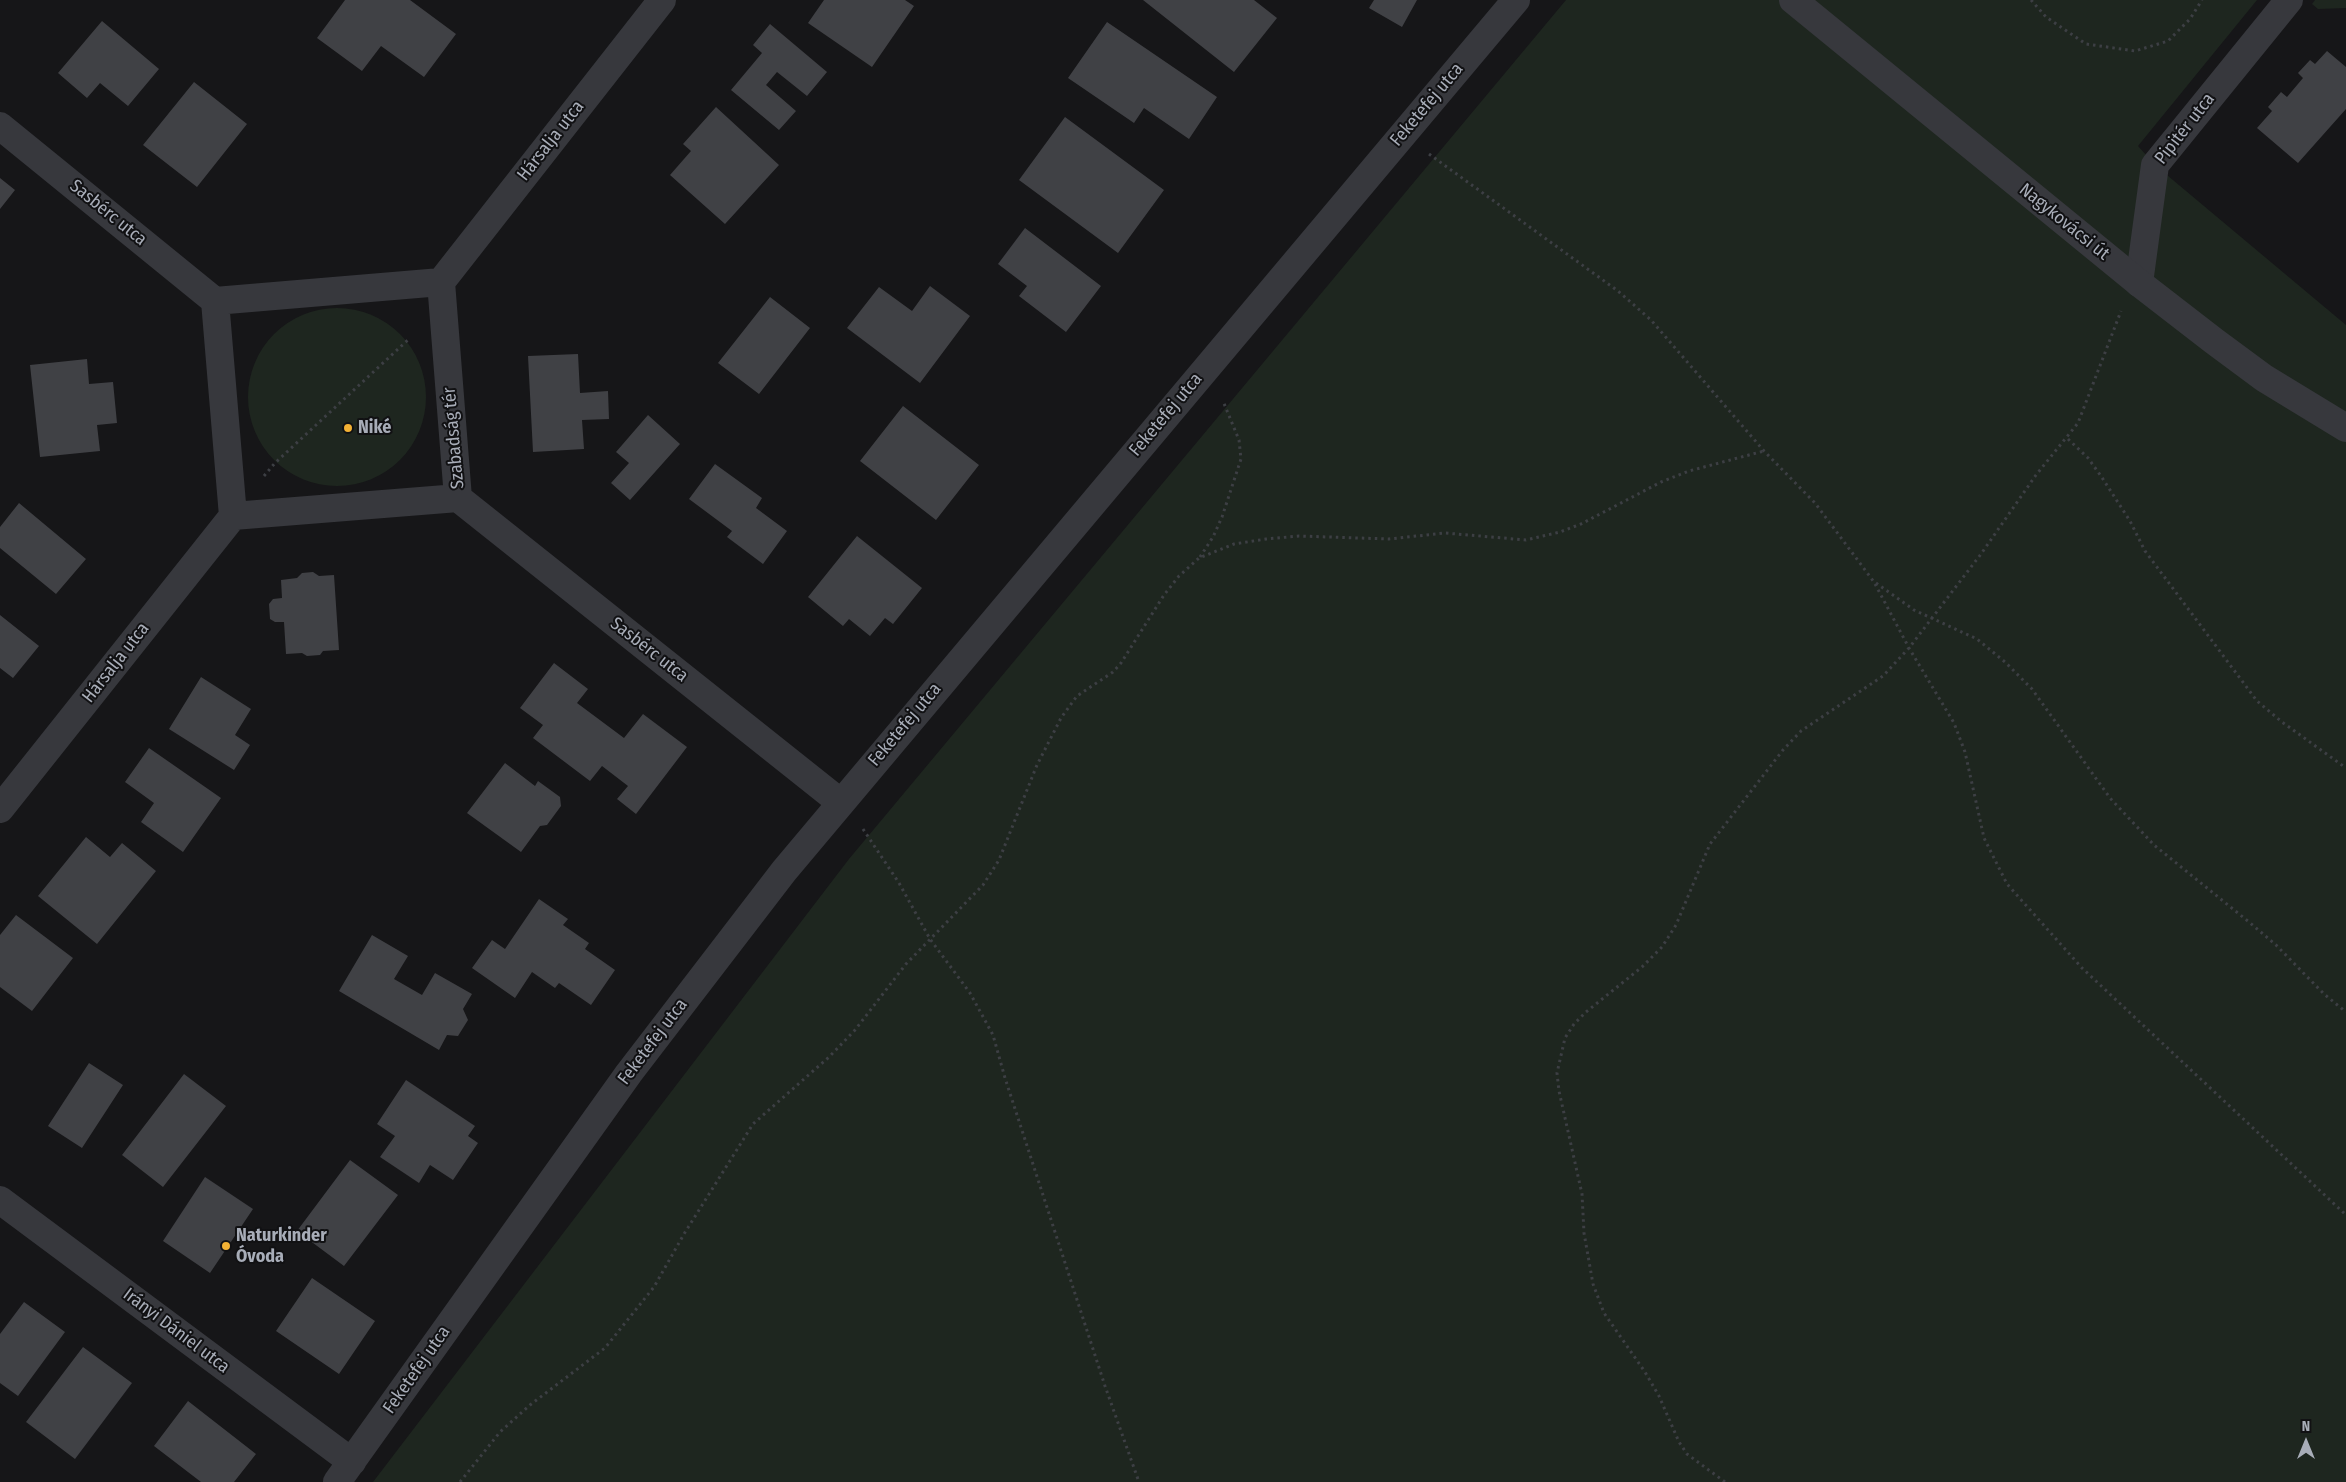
<!DOCTYPE html>
<html>
<head>
<meta charset="utf-8">
<style>
  body { margin:0 }
  #map { position:relative; width:2346px; height:1482px; overflow:hidden; background:#161618; font-family:"Fira Sans Condensed",sans-serif }
  canvas { display:block }
  .north { position:absolute; left:2281px; top:1417px; width:50px; height:50px; -webkit-text-stroke:4px #111113; paint-order:stroke; rotate:0deg; font-size:14px; font-weight:700; line-height:20px; text-align:center; color:#a8adb8 }
  .north::after { content:''; display:block; margin:auto; width:18px; height:22px; background:#a8adb8; clip-path:polygon(50% 0,100% 100%,50% 72%,0 100%) }
</style>
</head>
<body>
<div id="map">
<canvas width="2346" height="1482"></canvas>
<div class="north">N</div>
</div>
<script>
const c = document.querySelector('canvas').getContext('2d');
c.lineJoin = 'round';
function paint(path, color) { c.fillStyle = color; c.fill(path, 'evenodd'); }
const shape = rows => new Path2D(rows.map(r => 'M' + r).join(''));
function stroke(path, color, width, dash) { c.strokeStyle = color; c.lineWidth = width; c.lineCap = dash ? 'butt' : 'round'; c.setLineDash(dash || []); c.stroke(path); }
function drawText(font, color, halo, rows, align = 'center') {
  c.font = font + ' "Fira Sans Condensed",sans-serif'; c.lineWidth = 4; c.setLineDash([]); c.textBaseline = 'middle'; c.strokeStyle = halo; c.fillStyle = color; for (const [text, x, y, turn = 0] of rows) {
    c.save(); c.translate(x, y); c.rotate((+turn || 0) * Math.PI / 180); c.textAlign = isNaN(turn) ? turn : align; if (halo) c.strokeText(text, 0, 0); c.fillText(text, 0, 0); c.restore();
  }
}
const green = shape([
  [1566,0,2257,0,2138,146,2155,165,2346,325,2346,1482,373,1482,849,859],
  [2315,0,2346,0,2346,8,2318,9,2312,4],
  '248 397a89 89 0 1 1 178 0a89 89 0 1 1-178 0Z'
]);
const building = shape([
  [345,0,410,0,456,34,424,77,381,46,362,71,317,38],
  [824,0,905,0,914,6,872,67,808,23],
  [1143,0,1254,0,1277,18,1234,72],
  [1374,0,1417,0,1402,27,1369,8],
  [102,21,159,69,128,106,100,83,87,98,58,73],
  [1107,22,1217,97,1189,139,1144,108,1134,123,1068,78],
  [770,24,827,72,807,96,777,72,766,85,796,111,779,130,731,90,762,53,753,45],
  [2327,51,2346,67,2346,109,2298,163,2257,128,2272,111,2268,107,2281,92,2287,97,2303,78,2298,73,2310,60,2315,64],
  [194,82,247,124,197,187,143,145],
  [716,107,779,165,725,224,670,175,691,151,683,144],
  [1065,117,1164,190,1118,253,1019,180],
  [0,178,15,190,0,209],
  [1025,228,1101,286,1066,332,1019,296,1027,286,998,264],
  [930,286,970,316,920,383,847,328,879,287,912,311],
  [770,297,810,328,759,394,718,363],
  [578,354,580,393,608,391,609,419,582,420,584,449,533,452,528,356],
  [87,359,89,384,113,382,117,423,97,425,100,451,40,457,30,365],
  [903,406,979,465,936,520,860,461],
  [648,415,680,444,630,500,611,483,629,463,616,452],
  [715,464,762,498,756,508,787,531,763,564,727,537,732,531,689,499],
  [19,503,86,559,56,594,0,548,0,527],
  [857,536,922,588,893,624,885,618,870,636,849,619,843,626,808,597],
  [313,572,319,576,334,575,339,650,323,651,320,655,307,656,302,653,286,654,284,622,275,622,270,619,269,604,273,599,282,598,281,580,297,578,302,573],
  [0,615,39,646,13,678,0,668],
  [554,663,588,689,577,703,624,738,643,714,687,747,636,814,617,799,628,786,602,766,590,781,533,738,543,725,520,708],
  [201,677,251,709,235,735,250,745,234,770,169,729],
  [149,748,221,798,183,852,141,822,154,803,125,782],
  [505,763,535,786,538,781,560,797,561,806,547,825,540,826,521,852,467,813],
  [86,837,110,857,122,843,156,871,97,944,38,896],
  [539,899,568,919,563,925,589,943,585,949,615,970,591,1005,559,983,555,988,532,972,515,998,472,968,492,940,505,949],
  [16,915,73,958,32,1011,0,987,0,935],
  [372,935,408,956,394,979,422,995,435,973,472,994,463,1009,468,1020,458,1036,447,1035,439,1050,339,991],
  [89,1063,123,1085,82,1148,48,1126],
  [184,1074,226,1106,163,1187,122,1155],
  [406,1080,475,1126,468,1136,478,1143,453,1180,430,1165,419,1183,380,1157,395,1136,377,1124],
  [350,1160,398,1195,344,1266,297,1231],
  [205,1177,253,1209,210,1273,163,1241],
  [312,1278,375,1321,339,1374,276,1331],
  [24,1302,65,1332,18,1396,0,1383,0,1334],
  [83,1347,132,1383,75,1459,26,1422],
  [188,1401,256,1454,234,1482,201,1482,154,1446]
]);
const path = shape([
  [2031,0,2046,17,2086,44,2135,51,2168,41,2190,19,2202,0],
  [1429,154,1618,291,1651,320,1764,451,1815,503,1874,582,1909,648,1954,723,1965,752,1984,838,2007,884,2082,968,2346,1215],
  [2068,439,2088,458,2101,476,2130,521,2145,551,2257,701,2282,722,2346,768],
  [264,476,275,463,410,338],
  [1200,557,1213,537,1222,517,1241,459,1239,440,1223,401],
  [1876,583,1914,610,1977,639,2005,662,2032,689,2110,798,2154,845,2249,922,2276,945,2324,994,2346,1012],
  [863,829,899,883,930,939,970,993,993,1035,1005,1078,1105,1386,1139,1482],
  [460,1482,500,1432,530,1405,605,1348,654,1287,684,1234,753,1124,829,1057,855,1030,906,964,983,885,999,860,1037,765,1061,718,1077,696,1113,672,1121,663,1164,595,1179,576,1199,558,1234,544,1266,539,1299,536,1389,539,1445,533,1526,540,1560,532,1581,524,1661,482,1689,471,1764,451],
  [1725,1482,1687,1454,1679,1442,1659,1396,1645,1372,1604,1313,1593,1284,1584,1233,1582,1194,1559,1091,1557,1073,1565,1038,1574,1024,1586,1012,1642,967,1662,947,1676,925,1710,844,1783,750,1801,731,1883,676,1909,648,1981,554,2036,475,2078,423,2121,311]
]);
const minor = shape([
  [0,126,215,301],
  [441,282,662,0],
  [2139,283,2155,165,2289,0],
  [215,301,441,282],
  [215,301,233,516],
  [458,498,840,802],
  [233,516,458,498,441,282],
  [0,809,233,516],
  [0,1200,352,1462],
  [337,1482,629,1073,784,871,1516,0]
]);
const tertiary = shape([
  [1793,0,2139,283,2214,341,2264,378,2346,428]
]);
const markers = [
  [348,428,5,"#f2b134"],
  [226,1246,5,"#f2b134"]
];
const streetNames = [
  ["Feketefej utca",1427,105,-50],
  ["Pipitér utca",2185,129,-52],
  ["Hársalja utca",551,141,-52],
  ["Sasbérc utca",108,213,39],
  ["Nagykovácsi út",2064,222,39],
  ["Feketefej utca",1166,415,-50],
  ["Szabadság tér",454,438,-95],
  ["Sasbérc utca",649,650,38],
  ["Hársalja utca",116,663,-52],
  ["Feketefej utca",905,725,-50],
  ["Feketefej utca",653,1042,-53],
  ["Irányi Dániel utca",176,1331,37],
  ["Feketefej utca",417,1370,-55]
];
const poiNames = [
  ["Niké",358,428],
  ["Naturkinder",236,1236],
  ["Óvoda",236,1257]
];
paint(green, '#1e261f');
paint(building, '#404145');
stroke(path, '#3d3f44', 3, [2.5, 4]);
stroke(minor, '#37383d', 28);
stroke(tertiary, '#37383d', 28);
for (const [x, y, r, color] of markers) { const dot = new Path2D(); dot.arc(x, y, r, 0, 2 * Math.PI); c.fillStyle = color; c.fill(dot); stroke(dot, '#111113', 2); }
drawText('18px', '#a8adb8', '#111113', streetNames);
drawText('bold 18px', '#a8adb8', '#111113', poiNames, 'left');
</script>
</body>
</html>
